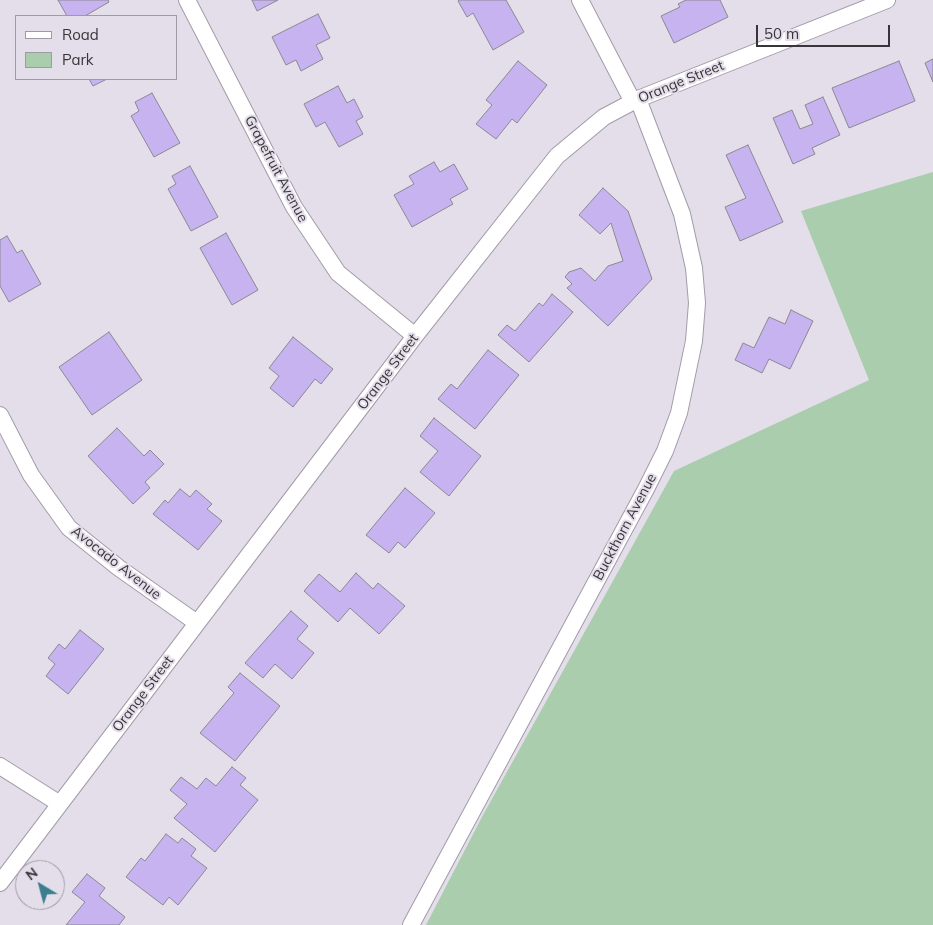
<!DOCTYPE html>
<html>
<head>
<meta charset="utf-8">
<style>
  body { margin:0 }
  #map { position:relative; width:933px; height:925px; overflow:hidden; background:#e4deea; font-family:Mulish,sans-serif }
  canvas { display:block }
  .legend { position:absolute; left:15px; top:15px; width:162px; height:65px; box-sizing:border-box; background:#e4deea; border:1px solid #9f9aa3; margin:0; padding:6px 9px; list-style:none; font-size:15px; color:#373539 }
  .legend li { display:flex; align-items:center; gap:10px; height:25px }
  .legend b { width:25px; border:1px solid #9f9aa3 }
  .north { position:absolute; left:15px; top:860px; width:50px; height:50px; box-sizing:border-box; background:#e4deea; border:1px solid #9f9aa3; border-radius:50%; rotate:323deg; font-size:14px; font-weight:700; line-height:20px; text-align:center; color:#373539 }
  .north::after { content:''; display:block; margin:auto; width:18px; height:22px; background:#3b7f8e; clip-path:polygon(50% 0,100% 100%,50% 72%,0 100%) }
  .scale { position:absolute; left:756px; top:25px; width:134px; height:22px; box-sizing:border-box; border:2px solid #373539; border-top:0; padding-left:6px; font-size:15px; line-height:18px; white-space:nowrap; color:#373539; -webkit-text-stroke:4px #e4deea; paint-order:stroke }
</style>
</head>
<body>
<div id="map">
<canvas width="933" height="925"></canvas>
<ul class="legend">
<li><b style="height:6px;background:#fff"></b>Road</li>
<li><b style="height:14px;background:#a9cdad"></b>Park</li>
</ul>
<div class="north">N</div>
<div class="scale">50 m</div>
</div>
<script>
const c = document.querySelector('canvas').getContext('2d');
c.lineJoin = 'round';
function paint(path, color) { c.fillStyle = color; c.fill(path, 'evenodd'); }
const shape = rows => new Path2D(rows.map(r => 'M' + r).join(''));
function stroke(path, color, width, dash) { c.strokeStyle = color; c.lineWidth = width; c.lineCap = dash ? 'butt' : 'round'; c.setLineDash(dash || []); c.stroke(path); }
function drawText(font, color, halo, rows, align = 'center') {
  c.font = font + ' Mulish,sans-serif'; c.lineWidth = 4; c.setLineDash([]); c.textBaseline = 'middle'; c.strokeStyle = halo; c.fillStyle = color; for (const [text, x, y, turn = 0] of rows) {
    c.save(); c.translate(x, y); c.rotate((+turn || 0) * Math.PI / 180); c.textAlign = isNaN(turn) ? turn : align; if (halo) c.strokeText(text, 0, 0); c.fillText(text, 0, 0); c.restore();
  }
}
const green = shape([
  [933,172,933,925,426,925,483,815,674,471,869,380,801,211]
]);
const building = shape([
  [58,0,108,0,109,2,85,16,67,16,58,0],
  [252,0,278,0,257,11,252,0],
  [459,0,506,0,524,32,493,50,473,13,467,17,458,1,459,0],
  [686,0,720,0,728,17,674,43,661,16,680,7,678,4,686,0],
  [318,14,330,38,316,45,323,59,301,71,296,60,286,65,272,37,318,14],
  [933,59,933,82,925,63,933,59],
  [518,61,547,85,517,123,512,119,496,139,476,124,492,105,486,100,518,61],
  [899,61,915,101,849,128,832,88,899,61],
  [89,79,107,79,93,86,89,79],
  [338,86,347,103,354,99,363,117,356,121,363,134,339,147,325,122,316,127,304,104,338,86],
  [152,93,180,143,154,157,131,116,139,111,135,102,152,93],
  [823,97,840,135,812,148,815,154,793,164,773,118,792,110,800,129,813,124,805,105,823,97],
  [748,145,783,222,740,241,725,207,746,198,726,155,748,145],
  [434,162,440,172,454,164,468,189,450,199,453,204,412,227,394,195,414,184,409,176,434,162],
  [190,166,218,217,191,231,168,189,176,184,172,176,190,166],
  [603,188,628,211,652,279,608,326,567,288,572,284,565,277,569,272,581,268,595,281,608,266,623,261,611,223,600,234,579,215,603,188],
  [226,233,258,290,232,305,200,248,226,233],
  [7,236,17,253,22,250,41,284,9,302,0,286,0,240,7,236],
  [552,294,573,312,529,362,498,335,507,325,515,331,539,303,543,306,552,294],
  [791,310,813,321,790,369,769,359,762,373,735,360,743,343,754,348,769,317,785,324,791,310],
  [109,332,142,380,92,415,59,367,109,332],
  [293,337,333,369,321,384,315,379,293,407,270,388,279,376,269,368,293,337],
  [488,350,519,375,475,429,438,399,451,384,457,389,488,350],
  [434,418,481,456,449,496,420,472,438,451,420,436,434,418],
  [117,428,144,456,150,450,164,464,145,482,150,488,133,504,88,456,117,428],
  [405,488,435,513,405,548,398,542,389,553,366,535,405,488],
  [180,489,190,497,196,490,212,504,207,509,222,521,198,550,153,514,165,500,168,503,180,489],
  [356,573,373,589,378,583,405,606,379,634,350,608,338,622,304,591,319,574,340,592,356,573],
  [291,611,308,626,297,639,314,653,292,679,275,664,263,678,245,663,291,611],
  [80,630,104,649,68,694,46,676,55,664,48,658,59,644,65,649,80,630],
  [240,673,280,706,235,761,200,733,234,693,228,687,240,673],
  [232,767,246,778,240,785,258,800,215,852,174,818,187,804,170,790,181,777,197,789,206,778,216,786,232,767],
  [166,834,178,843,182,838,196,849,191,856,207,868,178,905,169,897,163,905,126,877,141,858,145,861,166,834],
  [87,874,105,888,99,896,125,917,119,925,66,925,85,902,72,892,87,874]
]);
const minor = shape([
  [187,0,294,207,338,273,415,336],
  [580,0,633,102],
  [0,415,31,475,69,528,119,568,197,623],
  [0,766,60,804],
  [0,883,415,336,557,156,604,117,638,99,887,0],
  [411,925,646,489,665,451,679,413,694,341,697,303,694,268,682,214,638,99]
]);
const streetNames = [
  ["Orange Street",681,82,-22],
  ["Grapefruit Avenue",276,169,62],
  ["Orange Street",388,372,-53],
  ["Buckthorn Avenue",625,527,-62],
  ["Avocado Avenue",116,563,38],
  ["Orange Street",143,694,-53]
];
paint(green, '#a9cdad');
paint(building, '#c6b3ef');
stroke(building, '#8b8893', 1);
stroke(minor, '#a19ca7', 18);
stroke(minor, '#fff', 16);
drawText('14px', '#373539', '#e4deea', streetNames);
</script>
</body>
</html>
